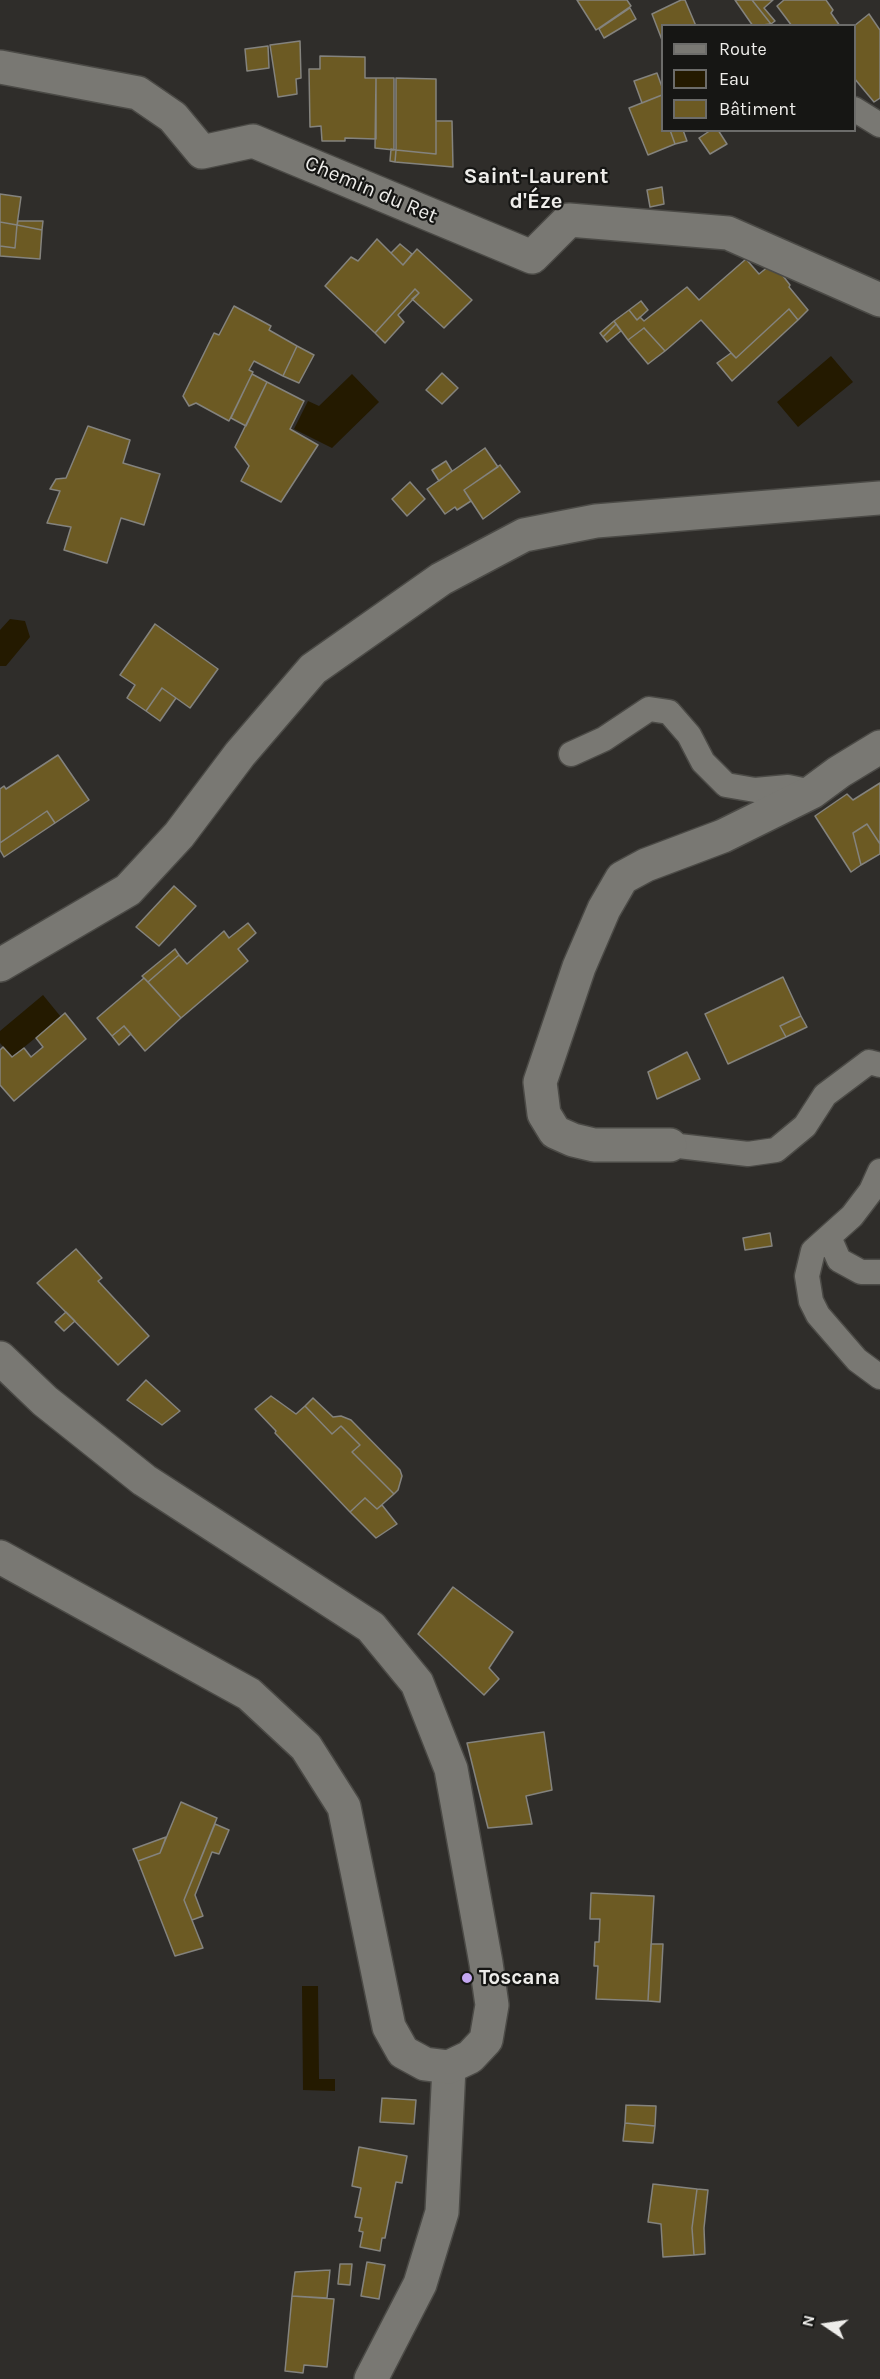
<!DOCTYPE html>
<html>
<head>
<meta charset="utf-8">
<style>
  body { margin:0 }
  #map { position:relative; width:880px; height:2379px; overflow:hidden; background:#2f2d2a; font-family:Karla,sans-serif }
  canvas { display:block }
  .legend { position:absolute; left:661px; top:24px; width:195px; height:108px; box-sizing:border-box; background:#161614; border:2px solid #6c6c6a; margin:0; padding:8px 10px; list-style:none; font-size:18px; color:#eeedea }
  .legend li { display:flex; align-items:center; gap:12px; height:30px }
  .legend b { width:30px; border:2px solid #6c6c6a }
  .north { position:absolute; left:796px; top:2295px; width:60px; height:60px; -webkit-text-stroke:4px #161614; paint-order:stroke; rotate:283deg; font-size:16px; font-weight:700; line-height:24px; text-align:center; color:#eeedea }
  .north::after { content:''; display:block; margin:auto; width:21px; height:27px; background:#eeedea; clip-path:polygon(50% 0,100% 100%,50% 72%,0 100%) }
</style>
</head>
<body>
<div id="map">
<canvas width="880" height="2379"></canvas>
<ul class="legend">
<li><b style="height:8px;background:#797873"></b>Route</li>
<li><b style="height:16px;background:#241a00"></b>Eau</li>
<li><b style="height:16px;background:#6c5a23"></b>Bâtiment</li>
</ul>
<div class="north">N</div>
</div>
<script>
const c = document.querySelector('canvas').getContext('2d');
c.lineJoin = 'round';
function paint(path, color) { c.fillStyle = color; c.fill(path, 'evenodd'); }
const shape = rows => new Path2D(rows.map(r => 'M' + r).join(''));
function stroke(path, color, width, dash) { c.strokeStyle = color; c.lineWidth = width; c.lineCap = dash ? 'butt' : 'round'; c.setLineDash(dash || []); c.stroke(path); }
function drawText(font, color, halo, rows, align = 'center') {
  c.font = font + ' Karla,sans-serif'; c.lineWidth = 4.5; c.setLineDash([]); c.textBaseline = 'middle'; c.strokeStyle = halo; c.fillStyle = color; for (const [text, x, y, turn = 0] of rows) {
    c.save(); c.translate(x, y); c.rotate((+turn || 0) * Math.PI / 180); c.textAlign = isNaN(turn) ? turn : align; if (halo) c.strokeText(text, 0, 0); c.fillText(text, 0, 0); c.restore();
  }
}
const water = shape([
  [831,356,853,382,798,427,777,402],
  [352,374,379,402,332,448,294,429,308,401,319,406],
  [10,619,25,621,30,637,6,666,0,666,0,630],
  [43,995,61,1017,12,1057,0,1043,0,1031],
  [302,1986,318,1986,319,2079,335,2079,335,2091,303,2090]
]);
const building = shape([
  [577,0,627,0,631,6,596,30,577,0],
  [681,0,685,0,696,26,662,26,662,40,652,14,681,0],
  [735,0,752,0,771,24,753,26,735,0],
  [752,0,773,0,764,8,775,21,771,24,752,0],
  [784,0,826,0,833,10,831,13,840,26,792,26,777,6,784,0],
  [630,8,636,19,604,38,599,29,630,8],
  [869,14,880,30,880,98,874,102,854,78,854,26,869,14],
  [300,41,301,78,296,79,297,94,278,97,270,45,300,41],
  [268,46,269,68,247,71,245,49,268,46],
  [320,56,365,57,365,78,376,78,376,139,345,138,345,141,322,141,321,126,310,127,309,69,320,69,320,56],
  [657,73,662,87,662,95,642,103,634,81,657,73],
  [376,78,394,78,394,150,375,148,376,78],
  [396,78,436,79,436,154,396,150,396,78],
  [662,95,662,130,670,130,675,144,648,155,629,108,662,95],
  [436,121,452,121,453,167,395,162,396,150,436,154,436,121],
  [670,130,683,130,687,141,675,144,670,130],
  [711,130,718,130,727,144,710,154,699,138,711,130],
  [391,149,396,150,395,162,390,161,391,149],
  [662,187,664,204,650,207,647,190,662,187],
  [0,194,21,197,17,225,0,222,0,194],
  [18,221,43,221,42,230,17,225,18,221],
  [0,222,17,225,15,248,0,246,0,222],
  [17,225,42,230,40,259,0,256,0,246,15,248,17,225],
  [377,239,403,265,417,249,472,300,444,328,412,299,419,293,415,289,375,333,325,286,351,257,358,261,377,239],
  [400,244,412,254,403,265,391,253,400,244],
  [746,259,759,274,773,263,790,285,789,287,808,310,798,320,789,309,736,358,701,320,665,351,644,328,628,340,614,321,629,310,637,320,640,317,644,321,687,287,699,300,746,259],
  [415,289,419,293,398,315,404,322,385,343,375,333,415,289],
  [641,301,648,310,637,320,629,310,641,301],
  [234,306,271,326,269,330,297,346,283,376,254,361,249,370,253,372,229,421,196,403,189,406,183,396,214,333,219,335,234,306],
  [789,309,798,320,732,381,717,363,731,353,736,358,789,309],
  [614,321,616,324,603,337,600,333,614,321],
  [616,324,621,331,607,342,603,337,616,324],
  [644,328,665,351,648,364,628,340,644,328],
  [297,346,314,355,299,383,283,376,297,346],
  [442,373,458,388,442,404,426,390,442,373],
  [252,374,267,382,246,426,231,418,252,374],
  [267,382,304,401,290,429,318,445,281,502,241,481,249,466,235,447,267,382],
  [88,426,130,440,123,463,160,474,144,525,121,518,107,563,64,550,71,527,47,523,60,491,50,489,56,479,66,478,88,426],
  [485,448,498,467,464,490,471,501,457,510,455,507,445,514,427,489,485,448],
  [446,461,452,471,439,481,432,470,446,461],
  [500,465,520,492,483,519,464,490,500,465],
  [410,482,425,499,407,516,392,499,410,482],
  [155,624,218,669,190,708,162,688,146,711,127,698,135,685,120,675,155,624],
  [162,688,176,698,160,721,146,711,162,688],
  [58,755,89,800,55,823,47,811,0,843,0,789,4,786,6,789,58,755],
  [880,783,880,844,867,824,853,833,861,865,851,872,815,816,847,794,853,800,880,783],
  [47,811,55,823,4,857,0,850,0,843,47,811],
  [867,824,880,844,880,854,861,865,853,833,867,824],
  [174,886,196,906,159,946,136,927,174,886],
  [248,923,256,933,238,949,248,961,181,1018,148,982,179,955,187,964,224,931,229,938,248,923],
  [175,949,179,955,148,982,142,976,175,949],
  [783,977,801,1016,780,1026,786,1037,728,1064,705,1014,783,977],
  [144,978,181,1018,145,1051,124,1026,112,1036,97,1018,144,978],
  [65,1013,86,1039,14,1101,0,1085,0,1050,3,1047,12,1057,24,1048,31,1057,43,1047,36,1038,65,1013],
  [801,1016,807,1027,786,1037,780,1026,801,1016],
  [124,1026,131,1034,119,1045,112,1036,124,1026],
  [687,1052,700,1079,657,1099,648,1072,687,1052],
  [770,1233,772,1246,745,1250,743,1238,770,1233],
  [76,1249,102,1278,98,1281,149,1336,118,1365,37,1283,76,1249],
  [66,1312,75,1321,64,1331,55,1322,66,1312],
  [146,1380,180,1411,162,1425,127,1400,146,1380],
  [271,1396,296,1414,305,1406,332,1434,341,1426,360,1445,352,1452,394,1494,377,1509,365,1498,350,1512,275,1433,276,1431,255,1409,271,1396],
  [313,1398,333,1417,341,1416,351,1420,400,1470,402,1476,398,1490,394,1494,352,1452,360,1445,341,1426,332,1434,305,1406,313,1398],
  [365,1498,377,1509,382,1505,397,1524,376,1538,350,1512,365,1498],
  [453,1587,513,1632,489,1668,499,1679,484,1695,418,1634,453,1587],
  [544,1732,552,1790,526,1796,532,1824,488,1828,467,1743,544,1732],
  [181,1802,217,1818,184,1900,203,1948,175,1956,138,1861,160,1853,181,1802],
  [215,1824,229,1830,219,1854,212,1852,195,1895,203,1916,192,1920,184,1900,215,1824],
  [166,1837,160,1853,138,1861,133,1849,166,1837],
  [591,1893,654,1896,648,2001,596,1999,598,1966,594,1966,595,1942,599,1942,600,1919,590,1919,591,1893],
  [651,1944,663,1944,660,2002,648,2001,651,1944],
  [382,2098,416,2100,414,2124,380,2122,382,2098],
  [626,2105,656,2106,655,2126,625,2123,626,2105],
  [625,2123,655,2126,653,2143,623,2141,625,2123],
  [359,2147,407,2156,402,2183,396,2182,385,2238,382,2238,380,2251,360,2247,363,2232,359,2231,362,2218,355,2217,361,2188,352,2186,359,2147],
  [653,2184,697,2189,692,2228,694,2255,663,2257,661,2224,648,2222,653,2184],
  [697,2189,708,2190,704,2228,705,2254,694,2255,692,2228,697,2189],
  [367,2262,385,2265,379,2299,361,2296,367,2262],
  [340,2264,352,2264,350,2285,338,2284,340,2264],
  [330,2270,327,2298,292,2296,295,2272,330,2270],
  [292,2296,334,2299,327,2367,304,2365,303,2373,285,2371,292,2296]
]);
const lane = shape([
  [854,109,880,125],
  [571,754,604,739,649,709,669,712,689,735,703,762,726,785,755,790,788,787,812,792],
  [670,1145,748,1154,776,1150,805,1126,825,1095,869,1062,880,1065],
  [880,1171,871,1191,852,1216,813,1251,807,1276,811,1301,818,1315,857,1360,880,1377],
  [829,1237,839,1260,861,1272,880,1272]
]);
const street = shape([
  [0,67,138,93,173,117,202,152,253,141,532,257,569,220,728,233,880,300],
  [670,1145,594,1145,573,1140,555,1132,544,1114,540,1082,579,967,604,909,622,878,646,865,723,836,812,792,839,772,880,747],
  [371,2379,420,2284,442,2212,449,2067]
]);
const secondary = shape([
  [0,965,128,890,179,835,240,754,313,669,441,579,524,535,596,521,880,498],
  [0,1358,45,1401,144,1480,371,1627,417,1683,451,1769,486,1963,492,2005,486,2040,470,2057,449,2067,425,2064,403,2052,389,2027,344,1807,306,1747,249,1694,0,1557]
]);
const markers = [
  [467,1978,6,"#c4a7f1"]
];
const streetNames = [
  ["Chemin du Ret",371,190,23]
];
const poiNames = [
  ["Toscana",479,1978]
];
const neighbourhoodNames = [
  ["Saint-Laurent",536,177],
  ["d'Éze",536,202]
];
paint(water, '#241a00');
paint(building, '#6c5a23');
stroke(building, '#84837e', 1.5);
stroke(lane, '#4b4a46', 27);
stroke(street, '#4b4a46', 36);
stroke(secondary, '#4b4a46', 36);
stroke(lane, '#797873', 24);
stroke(street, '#797873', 33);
stroke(secondary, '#797873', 33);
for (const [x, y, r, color] of markers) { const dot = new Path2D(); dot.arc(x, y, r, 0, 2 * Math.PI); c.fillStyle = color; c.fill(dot); stroke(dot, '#161614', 2); }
drawText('21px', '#eeedea', '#161614', streetNames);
drawText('bold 21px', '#eeedea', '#161614', poiNames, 'left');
drawText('bold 22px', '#eeedea', '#161614', neighbourhoodNames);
</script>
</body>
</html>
